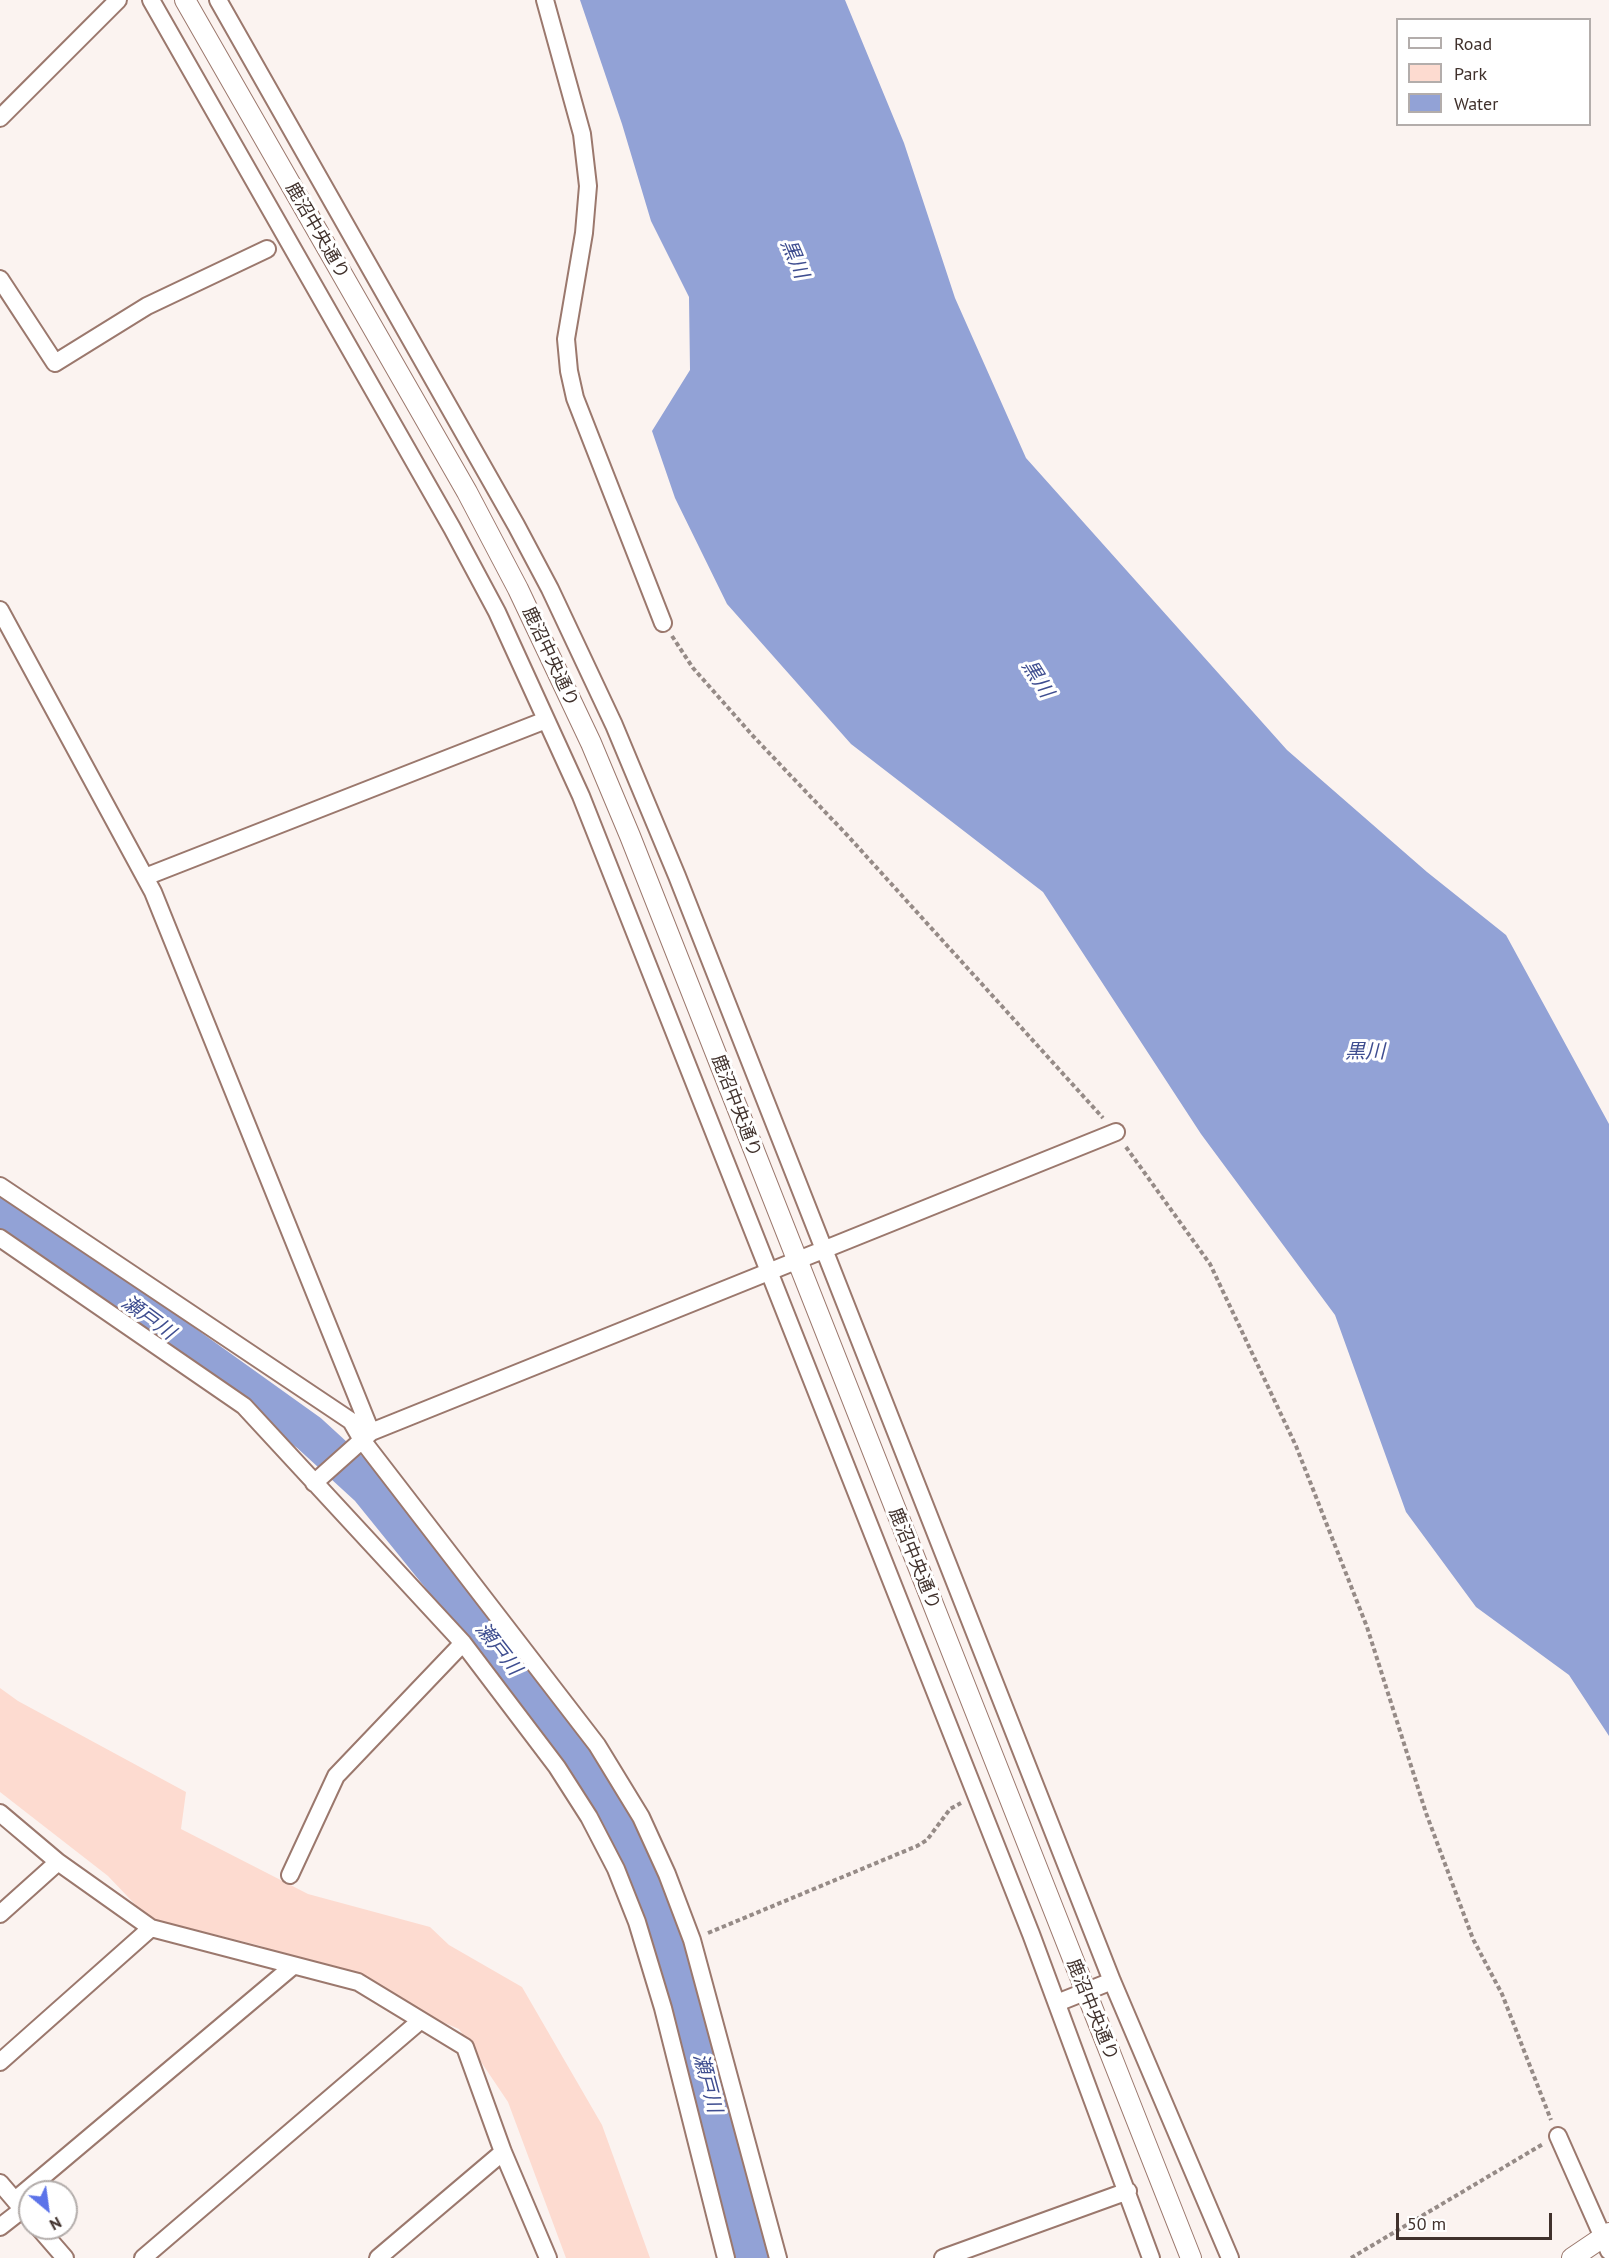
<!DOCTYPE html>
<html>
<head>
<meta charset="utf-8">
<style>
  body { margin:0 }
  #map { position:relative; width:1609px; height:2258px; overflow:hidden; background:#fbf3f0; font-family:"PT Sans",sans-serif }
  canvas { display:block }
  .legend { position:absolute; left:1396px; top:18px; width:195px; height:108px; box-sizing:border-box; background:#fff; border:2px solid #b3adab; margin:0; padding:8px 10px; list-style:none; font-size:18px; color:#40312c }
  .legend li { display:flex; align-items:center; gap:12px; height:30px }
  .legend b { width:30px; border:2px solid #b3adab }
  .north { position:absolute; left:18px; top:2180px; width:60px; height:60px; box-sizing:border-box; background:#fff; border:2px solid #b3adab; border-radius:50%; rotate:151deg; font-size:16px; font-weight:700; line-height:24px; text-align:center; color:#40312c }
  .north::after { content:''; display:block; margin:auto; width:21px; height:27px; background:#5c73e9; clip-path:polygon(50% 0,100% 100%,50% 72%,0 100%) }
  .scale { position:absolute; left:1396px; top:2213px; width:156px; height:27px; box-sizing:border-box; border:3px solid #40312c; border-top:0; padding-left:8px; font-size:18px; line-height:21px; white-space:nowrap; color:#40312c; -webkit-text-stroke:4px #fff; paint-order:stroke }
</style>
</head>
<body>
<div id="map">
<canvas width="1609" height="2258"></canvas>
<ul class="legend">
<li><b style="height:8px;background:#fff"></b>Road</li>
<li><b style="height:16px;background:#fddbd0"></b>Park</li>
<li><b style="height:16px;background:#92a2d6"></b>Water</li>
</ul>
<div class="north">N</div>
<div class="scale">50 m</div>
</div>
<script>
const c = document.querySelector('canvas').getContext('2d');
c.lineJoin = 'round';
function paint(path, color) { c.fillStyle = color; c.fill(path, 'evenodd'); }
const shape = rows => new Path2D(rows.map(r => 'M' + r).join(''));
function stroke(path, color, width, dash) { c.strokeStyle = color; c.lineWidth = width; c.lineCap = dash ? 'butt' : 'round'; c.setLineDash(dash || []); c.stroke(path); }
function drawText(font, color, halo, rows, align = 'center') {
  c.font = font + ' "PT Sans","Noto Sans JP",sans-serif'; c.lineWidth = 6; c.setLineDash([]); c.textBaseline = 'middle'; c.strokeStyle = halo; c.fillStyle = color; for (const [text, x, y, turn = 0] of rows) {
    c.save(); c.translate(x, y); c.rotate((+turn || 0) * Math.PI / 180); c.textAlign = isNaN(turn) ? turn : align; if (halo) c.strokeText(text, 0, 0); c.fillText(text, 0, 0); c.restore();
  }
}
const green = shape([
  [0,1688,18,1701,186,1792,181,1829,308,1894,430,1927,449,1945,522,1987,602,2125,650,2258,566,2258,508,2102,459,2029,261,1946,148,1918,108,1876,0,1792]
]);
const water = shape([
  [580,0,845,0,904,143,955,298,1026,458,1287,750,1427,872,1506,935,1609,1124,1609,1736,1569,1675,1476,1607,1406,1512,1335,1315,1201,1134,1043,892,851,744,727,604,675,498,652,431,690,370,689,297,651,221,622,124]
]);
const river = shape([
  [0,1212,309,1433,369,1488,509,1661,591,1778,623,1839,675,1966,754,2258]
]);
const path = shape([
  [672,636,693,668,753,736,848,836,1103,1118],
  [1126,1147,1210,1264,1296,1446,1367,1627,1426,1813,1473,1939,1502,1994,1551,2120],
  [708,1933,917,1846,927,1840,950,1809,961,1803],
  [1351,2258,1543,2144]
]);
const minor = shape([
  [151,0,452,528,497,612,581,796,1031,1934,1151,2258],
  [218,0,516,525,550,589,614,725,677,876,1112,1981,1230,2258],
  [545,0,582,134,588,186,584,233,566,339,569,371,575,398,663,623],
  [0,118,118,0],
  [0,279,55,363,147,306,267,249],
  [0,610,153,892,371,1432,1116,1132],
  [145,877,546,720],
  [0,1186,351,1421,362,1440,597,1745,641,1817,667,1874,692,1940,778,2258],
  [0,1238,244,1406,463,1643,557,1767,589,1817,616,1869,637,1922,663,2008,726,2258],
  [314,1483,370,1433],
  [0,1813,58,1862,151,1928,358,1982,465,2047,503,2152,548,2258],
  [290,1875,336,1776,463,1643],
  [0,1914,58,1862],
  [1057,2003,1112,1981],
  [0,2062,151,1928],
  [1558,2136,1609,2251],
  [0,2183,30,2218],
  [15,2200,293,1966],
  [0,2227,23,2209],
  [39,2228,65,2258],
  [143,2258,420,2021],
  [378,2258,503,2152],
  [943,2258,1128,2191]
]);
const tertiary = shape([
  [185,0,467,492,518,589,591,743,630,836,1191,2258],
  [1572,2258,1609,2233]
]);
const streetNames = [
  ["鹿沼中央通り",317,231,60],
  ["鹿沼中央通り",550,657,65],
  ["鹿沼中央通り",736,1106,69],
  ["鹿沼中央通り",914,1559,68],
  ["鹿沼中央通り",1092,2010,68]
];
const waterNames = [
  ["黒川",794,259,67],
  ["黒川",1037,679,58],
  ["黒川",1365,1052],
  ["瀬戸川",148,1318,36],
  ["瀬戸川",498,1649,52],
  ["瀬戸川",707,2083,75]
];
paint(green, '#fddbd0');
paint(water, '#92a2d6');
stroke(river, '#92a2d6', 38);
stroke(minor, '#9b786d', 20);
stroke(tertiary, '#9b786d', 22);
stroke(path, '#968b87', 4, [4.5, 3]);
stroke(minor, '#fff', 16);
stroke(tertiary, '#fff', 20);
drawText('18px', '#40312c', '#fff', streetNames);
drawText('italic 20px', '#3f4e90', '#fff', waterNames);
</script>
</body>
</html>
